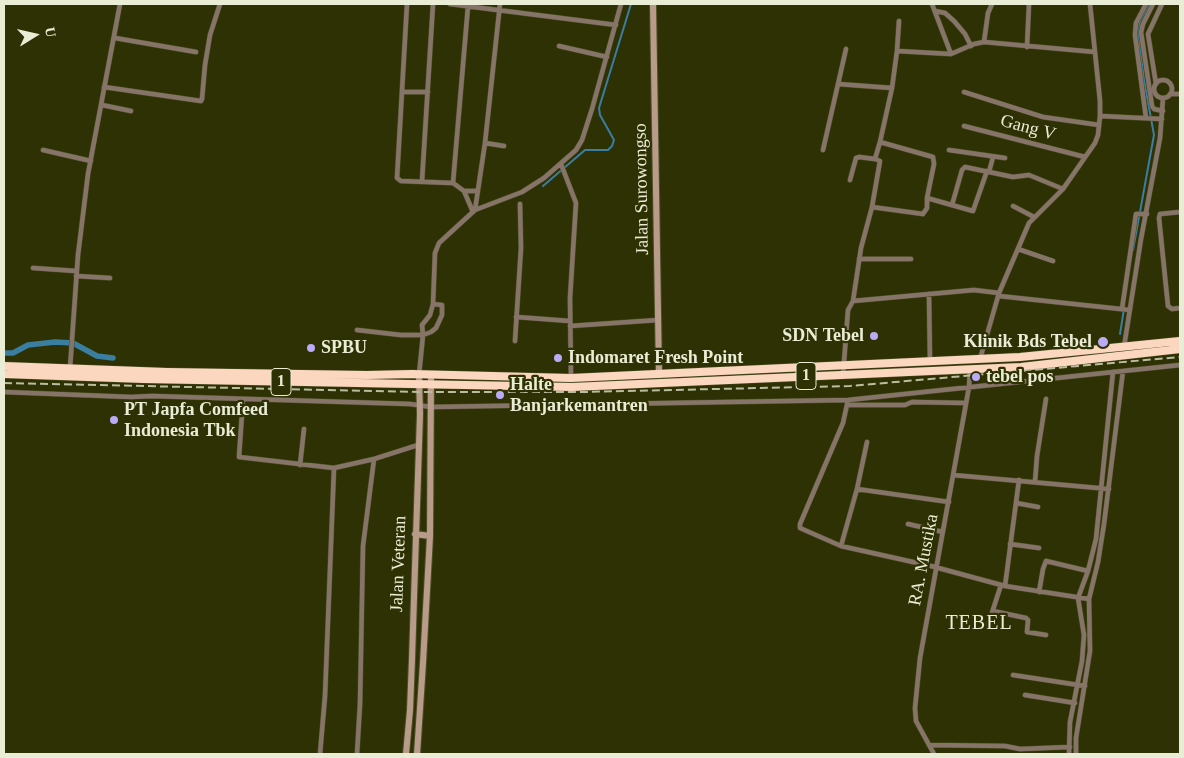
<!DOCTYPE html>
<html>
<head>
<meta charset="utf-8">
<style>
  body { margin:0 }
  #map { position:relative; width:1184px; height:758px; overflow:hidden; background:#2e3103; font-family:Georgia,serif }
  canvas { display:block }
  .frame { position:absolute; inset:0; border:5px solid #eaedd5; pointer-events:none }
  .north { position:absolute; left:10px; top:10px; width:50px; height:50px; -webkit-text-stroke:4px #2e3103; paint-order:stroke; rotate:80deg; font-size:14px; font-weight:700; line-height:20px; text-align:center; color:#eaedd5 }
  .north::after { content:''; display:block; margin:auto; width:18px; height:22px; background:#eaedd5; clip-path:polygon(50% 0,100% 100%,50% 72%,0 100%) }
</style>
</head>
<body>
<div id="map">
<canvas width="1184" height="758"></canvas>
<div class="frame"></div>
<div class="north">U</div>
</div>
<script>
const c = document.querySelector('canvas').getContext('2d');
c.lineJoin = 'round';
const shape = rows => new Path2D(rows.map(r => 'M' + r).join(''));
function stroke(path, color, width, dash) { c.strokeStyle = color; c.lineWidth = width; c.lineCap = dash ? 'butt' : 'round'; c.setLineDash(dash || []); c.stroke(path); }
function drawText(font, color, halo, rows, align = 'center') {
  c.font = font + ' Georgia,serif'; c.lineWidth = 4.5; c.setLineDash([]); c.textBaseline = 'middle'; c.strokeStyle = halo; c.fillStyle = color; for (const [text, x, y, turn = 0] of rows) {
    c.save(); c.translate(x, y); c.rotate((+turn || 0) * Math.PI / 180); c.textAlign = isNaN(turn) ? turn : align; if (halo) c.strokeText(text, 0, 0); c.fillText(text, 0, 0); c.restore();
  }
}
const stream = shape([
  [543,186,585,150,608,150,612,146,614,140,600,115,599,108,631,4],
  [1133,250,1154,135,1144,80,1138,33,1140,21,1150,4],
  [1120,334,1124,309]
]);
const canal = shape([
  [4,353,13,353,28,345,55,342,73,343,97,356,113,358]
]);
const street = shape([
  [407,4,397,178,401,181,453,183,464,191,477,191],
  [450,4,616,25],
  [932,4,951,54],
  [1153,4,1143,24,1141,32,1152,106,1154,109,1163,111],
  [935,11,945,13,954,21,965,34,971,46],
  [115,38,196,52],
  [984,42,988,13,992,4],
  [559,46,607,57],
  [1027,47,1029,4],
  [897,51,951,54,974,44,984,42,1095,52],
  '1154 89a9 9 0 1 1 18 0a9 9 0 1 1-18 0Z',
  [838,84,892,88],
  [1156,84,1148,34,1162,4],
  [104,87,201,101,202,99,205,65,210,35,220,4],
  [403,92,428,92],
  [964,92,1043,117,1099,125],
  [1170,94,1180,94],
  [102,105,131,111],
  [1100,116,1162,119],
  [1146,118,1135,35,1136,23,1146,4],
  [964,126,1085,157],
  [485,143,504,146],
  [43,150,91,161],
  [823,150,846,49],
  [949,150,1005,158],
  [561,164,576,203,570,298,571,378],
  [989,172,993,157],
  [850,180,856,158,859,157,875,159,880,142,892,88,897,51,899,21],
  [422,181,433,4],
  [453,183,468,6],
  [464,191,473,212],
  [927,198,973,211,987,171],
  [952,205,962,170,965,167,1013,177,1029,175,1063,189],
  [1013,206,1034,217],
  [872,207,880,161,875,159],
  [475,210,485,143,500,4],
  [1180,212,1160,214,1159,218,1168,306,1172,309,1180,308],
  [1018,249,1053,261],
  [859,259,911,259],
  [33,268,76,271],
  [76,276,110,278],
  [929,294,930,362],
  [999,296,1130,310],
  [853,301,974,290,999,293],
  [1122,309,1136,214,1147,214],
  [516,317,570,321],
  [570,326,658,320],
  [357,330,401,335,423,335,431,332,436,328,442,315,442,305,433,304],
  [515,341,521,248,520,204],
  [1124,347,1141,239,1160,138,1163,98],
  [980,359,999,293,1029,223,1063,189,1095,143,1098,135,1100,116,1100,101,1090,4],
  [70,368,78,255,88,174,120,4],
  [419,375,423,335,422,325,430,315,433,304,435,253,439,243,475,210,522,192,544,178,576,150,582,140,592,109,621,4],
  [843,375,848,310,853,301,861,248,872,207,923,214,927,208,927,198,934,164,933,157,880,142],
  [4,392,131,397,152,396,410,404,431,407,848,400,1180,365],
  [243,399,239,457,334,468,374,459,418,445],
  [848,400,843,423,800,524,800,528,841,546,931,566,1005,586,1089,599],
  [848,405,905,405,912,402,966,403],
  [867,442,857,489,949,502],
  [300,465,304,429],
  [953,475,1109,489],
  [1035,482,1037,456,1046,399],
  [1016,503,1038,507],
  [908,524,943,532],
  [1010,544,1039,548],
  [841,546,857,489],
  [1005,586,1019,480],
  [1039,592,1043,569,1046,561,1088,571],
  [993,611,1026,618,1028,620,1027,632,1046,635],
  [988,625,1001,585],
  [1013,675,1085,686],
  [1025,695,1075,703],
  [929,745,1005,746,1020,749,1070,747],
  [320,754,325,696,334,468],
  [357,754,360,704,363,546,374,459],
  [934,754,916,721,915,708,920,658,969,387,970,369],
  [1069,754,1070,722,1082,661,1084,635,1078,598,1088,571,1096,539,1113,372],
  [1076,754,1076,738,1090,651,1089,599,1098,562,1104,524,1123,371]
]);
const secondary = shape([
  [653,4,659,375],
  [415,534,430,536],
  [406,754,410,710,412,659,420,414,419,375],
  [417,754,423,663,430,536,431,375]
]);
const highway = shape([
  [4,366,167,372,367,375,412,374,571,378,1020,357,1180,341],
  [4,374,144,379,572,387,1021,367,1180,349]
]);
const rail = shape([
  [4,383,419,392,583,392,850,386,1180,357]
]);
const markers = [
  [874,336,5,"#bbaaf6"],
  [1103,342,6,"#bbaaf6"],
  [311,348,5,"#bbaaf6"],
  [558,358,5,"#bbaaf6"],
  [976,377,5,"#bbaaf6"],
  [500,395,5,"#bbaaf6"],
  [114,420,5,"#bbaaf6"]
];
const shields = [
  [806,376,20],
  [281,382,20]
];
const shieldNames = [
  ["1",806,376],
  ["1",281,382]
];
const streetNames = [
  ["Gang V",1028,128,15],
  ["Jalan Surowongso",642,189,-91],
  ["RA. Mustika",924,560,-79],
  ["Jalan Veteran",399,564,-88]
];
const poiNames = [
  ["SDN Tebel",864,336,"right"],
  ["Klinik Bds Tebel",1092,342,"right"],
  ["SPBU",321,348],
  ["Indomaret Fresh Point",568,358],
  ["tebel pos",986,377],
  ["Halte",510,385],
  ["Banjarkemantren",510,406],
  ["PT Japfa Comfeed",124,410],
  ["Indonesia Tbk",124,431]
];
const quarterNames = [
  ["TEBEL",979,624]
];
stroke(stream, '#3a7ea1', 2);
stroke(canal, '#3a7ea1', 5.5);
stroke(street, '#4c4f25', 5.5);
stroke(secondary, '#4c4f25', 8);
stroke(highway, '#4c4f25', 9);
stroke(street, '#867468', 4.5);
stroke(secondary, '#b89b89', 6);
stroke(highway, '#fcd7c0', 8);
stroke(rail, '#babd9f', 2, [8, 4]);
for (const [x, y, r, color] of markers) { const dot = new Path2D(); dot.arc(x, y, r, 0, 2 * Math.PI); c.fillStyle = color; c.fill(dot); stroke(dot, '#2e3103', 2); }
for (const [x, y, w] of shields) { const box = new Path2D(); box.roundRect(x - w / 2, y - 13.5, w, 27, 4); c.fillStyle = '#2e3103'; c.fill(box); stroke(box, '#eaedd5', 1); }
drawText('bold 16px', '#eaedd5', null, shieldNames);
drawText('18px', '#eaedd5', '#2e3103', streetNames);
drawText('bold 18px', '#eaedd5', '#2e3103', poiNames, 'left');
c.letterSpacing = '1px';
drawText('20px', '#eaedd5', '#2e3103', quarterNames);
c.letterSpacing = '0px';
</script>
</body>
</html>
